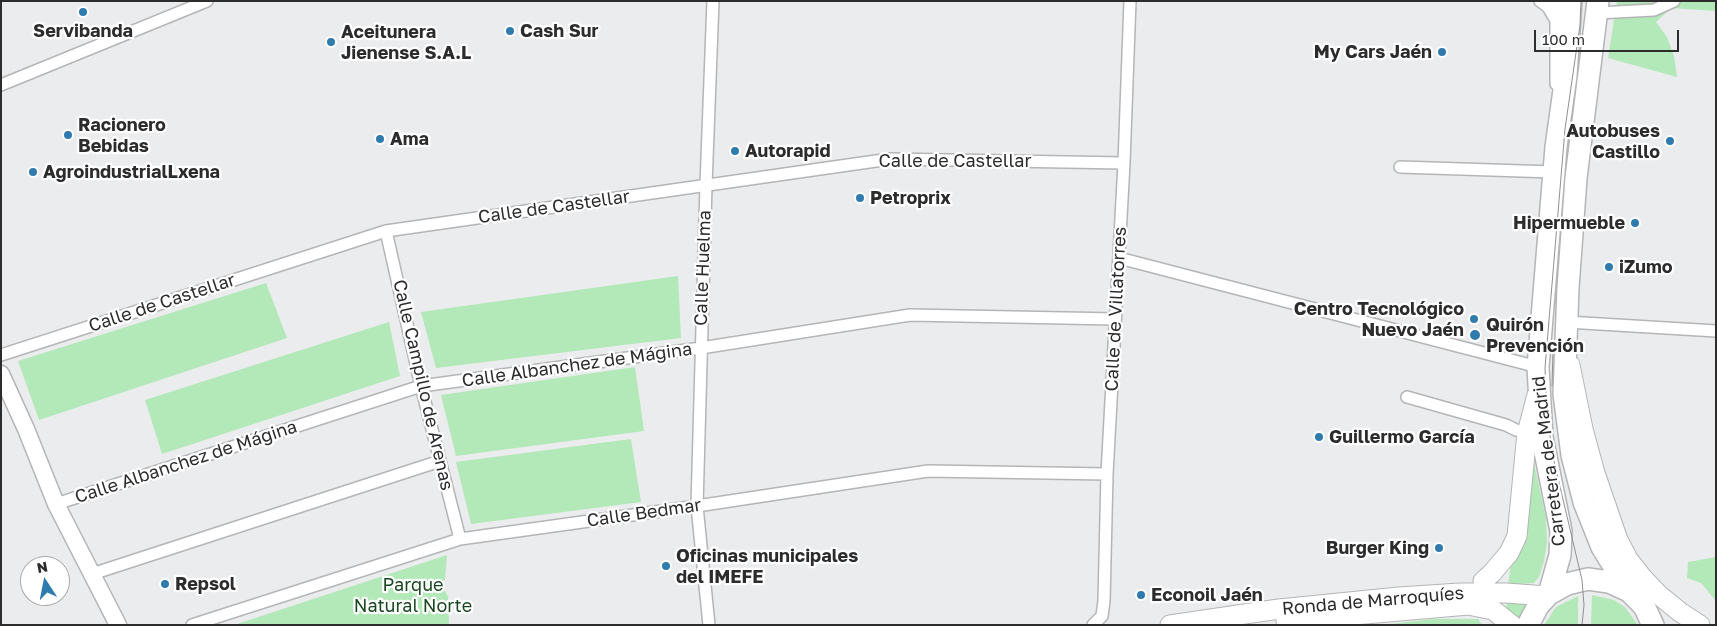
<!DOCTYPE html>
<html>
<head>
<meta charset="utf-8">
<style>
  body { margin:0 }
  #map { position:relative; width:1717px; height:626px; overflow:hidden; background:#ebecee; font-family:"Golos Text",sans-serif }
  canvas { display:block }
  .frame { position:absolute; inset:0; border:2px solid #2c2c2d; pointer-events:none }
  .north { position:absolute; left:20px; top:556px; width:50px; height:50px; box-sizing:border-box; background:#fff; border:1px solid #ababab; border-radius:50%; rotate:349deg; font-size:14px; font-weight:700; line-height:20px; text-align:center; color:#2c2c2d }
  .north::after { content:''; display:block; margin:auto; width:18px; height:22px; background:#2f7bae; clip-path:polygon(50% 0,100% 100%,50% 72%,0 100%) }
  .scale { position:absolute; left:1534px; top:30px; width:145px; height:22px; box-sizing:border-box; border:2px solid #2c2c2d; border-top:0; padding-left:6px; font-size:15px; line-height:18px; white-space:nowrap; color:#2c2c2d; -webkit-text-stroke:4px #fff; paint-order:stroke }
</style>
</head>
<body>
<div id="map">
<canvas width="1717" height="626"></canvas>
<div class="frame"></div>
<div class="north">N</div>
<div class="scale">100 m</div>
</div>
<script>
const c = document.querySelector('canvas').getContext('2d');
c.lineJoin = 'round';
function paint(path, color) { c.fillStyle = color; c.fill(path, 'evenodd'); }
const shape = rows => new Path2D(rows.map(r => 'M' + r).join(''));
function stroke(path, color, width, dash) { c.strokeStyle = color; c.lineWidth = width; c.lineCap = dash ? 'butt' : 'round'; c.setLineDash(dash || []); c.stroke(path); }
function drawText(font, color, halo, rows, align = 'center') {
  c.font = font + ' "Golos Text",sans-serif'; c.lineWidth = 4.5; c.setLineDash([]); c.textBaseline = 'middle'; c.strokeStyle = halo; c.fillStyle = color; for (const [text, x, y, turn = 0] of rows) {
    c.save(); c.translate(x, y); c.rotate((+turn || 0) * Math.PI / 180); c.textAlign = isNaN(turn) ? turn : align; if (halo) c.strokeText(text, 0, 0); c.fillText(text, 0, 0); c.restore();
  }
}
const green = shape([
  [1617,1,1716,1,1716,11,1671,8,1656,22,1667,37,1674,56,1677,77,1608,58],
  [678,276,681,338,436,368,421,312],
  [266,283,287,338,39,420,18,361],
  [389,322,400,376,162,454,145,400],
  [635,367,644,431,456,456,441,395],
  [631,439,641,502,471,524,456,462],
  [1530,445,1546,518,1547,543,1544,561,1539,577,1534,583,1508,585,1511,564,1519,554,1525,541,1529,513],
  [447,555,445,580,441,585,448,596,449,625,234,625],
  [1716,557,1716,601,1701,583,1687,578,1688,562],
  [1592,595,1614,600,1625,607,1638,625,1591,625],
  [1578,596,1578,625,1544,625,1556,607],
  [1507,599,1533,599,1520,625,1506,611],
  [1433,619,1478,619,1482,625,1382,625]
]);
const street = shape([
  [1540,1,1548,7,1555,19],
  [1597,13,1654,10,1674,1],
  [1556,84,1556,1],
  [1,85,207,1],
  [1400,167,1553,172],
  [386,231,421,386,460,539],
  [1119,258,1538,367],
  [1567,322,1716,331],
  [1,355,386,231,890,159,1124,163],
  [1407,397,1506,425,1516,430,1531,434],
  [56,504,421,386,701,348,910,315,1115,319],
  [92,574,440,461],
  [192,625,460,539,697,506,928,471,1107,474],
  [709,625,697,506,706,185,713,1],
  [1093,625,1102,616,1104,601,1107,474,1124,163,1130,1]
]);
const secondary = shape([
  [1,374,26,429,56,504,118,625]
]);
const primary = shape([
  [1570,365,1583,429,1595,473,1618,540,1628,559,1642,577,1659,595,1680,612,1700,625],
  [1483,581,1492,573,1509,553,1517,536,1527,433,1537,395],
  [1286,621,1468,605,1493,610,1512,625],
  [1170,625,1279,609,1399,597,1460,593,1506,593,1547,596]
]);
const highway = shape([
  [1598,1,1576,178,1568,288,1564,394,1572,455,1584,502,1602,547,1629,591],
  [1549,594,1560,555,1561,531,1542,437,1538,367,1556,147,1566,76,1571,1],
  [1528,625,1538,606,1549,594,1567,584,1588,579,1609,582,1629,591,1644,606,1653,625]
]);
const tram = shape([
  [1581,1,1580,25,1565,129,1545,368,1547,415,1553,457,1582,580,1584,605,1582,625],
  [1552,386,1553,351]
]);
const markers = [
  [83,12,5,"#2f7bae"],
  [510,31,5,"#2f7bae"],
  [331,42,5,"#2f7bae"],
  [1442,52,5,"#2f7bae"],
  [68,135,5,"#2f7bae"],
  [380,139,5,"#2f7bae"],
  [1670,141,5,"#2f7bae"],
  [735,151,5,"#2f7bae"],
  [33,172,5,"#2f7bae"],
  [860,198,5,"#2f7bae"],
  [1635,223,5,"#2f7bae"],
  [1609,267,5,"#2f7bae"],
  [1474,319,5,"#2f7bae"],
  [1475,335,6,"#2f7bae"],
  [1319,437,5,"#2f7bae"],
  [1439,548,5,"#2f7bae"],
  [666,566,5,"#2f7bae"],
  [165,584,5,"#2f7bae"],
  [1141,595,5,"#2f7bae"]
];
const poiNames = [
  ["Servibanda",83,31,"center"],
  ["Cash Sur",520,31],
  ["Aceitunera",341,32],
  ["Jienense S.A.L",341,53],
  ["My Cars Jaén",1432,52,"right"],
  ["Racionero",78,125],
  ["Bebidas",78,146],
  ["Autobuses",1660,131,"right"],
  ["Castillo",1660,152,"right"],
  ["Ama",390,139],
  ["Autorapid",745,151],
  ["AgroindustrialLxena",43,172],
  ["Petroprix",870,198],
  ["Hipermueble",1625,223,"right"],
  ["iZumo",1619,267],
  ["Centro Tecnológico",1464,309,"right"],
  ["Nuevo Jaén",1464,330,"right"],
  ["Quirón",1486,325],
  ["Prevención",1486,346],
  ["Guillermo García",1329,437],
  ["Burger King",1429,548,"right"],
  ["Oficinas municipales",676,556],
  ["del IMEFE",676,577],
  ["Repsol",175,584],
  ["Econoil Jaén",1151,595]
];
const streetNames = [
  ["Calle de Castellar",955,161],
  ["Calle de Castellar",554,207,-8],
  ["Calle Huelma",703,268,-88],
  ["Calle de Castellar",162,303,-18],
  ["Calle de Villatorres",1116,309,-87],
  ["Calle Albanchez de Mágina",577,365,-8],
  ["Calle Campillo de Arenas",423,385,77],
  ["Carretera de Madrid",1549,461,-97],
  ["Calle Albanchez de Mágina",186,462,-18],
  ["Calle Bedmar",644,513,-8],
  ["Ronda de Marroquíes",1373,601,-5]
];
const parkNames = [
  ["Parque",413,585],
  ["Natural Norte",413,606]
];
paint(green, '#b3e8b8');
stroke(street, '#b4b5b6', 14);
stroke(secondary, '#b4b5b6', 19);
stroke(primary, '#b4b5b6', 21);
stroke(highway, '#b4b5b6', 24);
stroke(street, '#fff', 11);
stroke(secondary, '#fff', 16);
stroke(primary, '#fff', 19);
stroke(highway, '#fff', 21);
stroke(tram, '#8f9091', 1);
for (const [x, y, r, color] of markers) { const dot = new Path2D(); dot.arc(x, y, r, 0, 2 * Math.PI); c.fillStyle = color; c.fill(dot); stroke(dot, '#fff', 2); }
drawText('bold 18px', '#2c2c2d', '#fff', poiNames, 'left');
drawText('18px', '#2c2c2d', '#fff', streetNames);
drawText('18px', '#194822', '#fff', parkNames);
</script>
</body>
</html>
